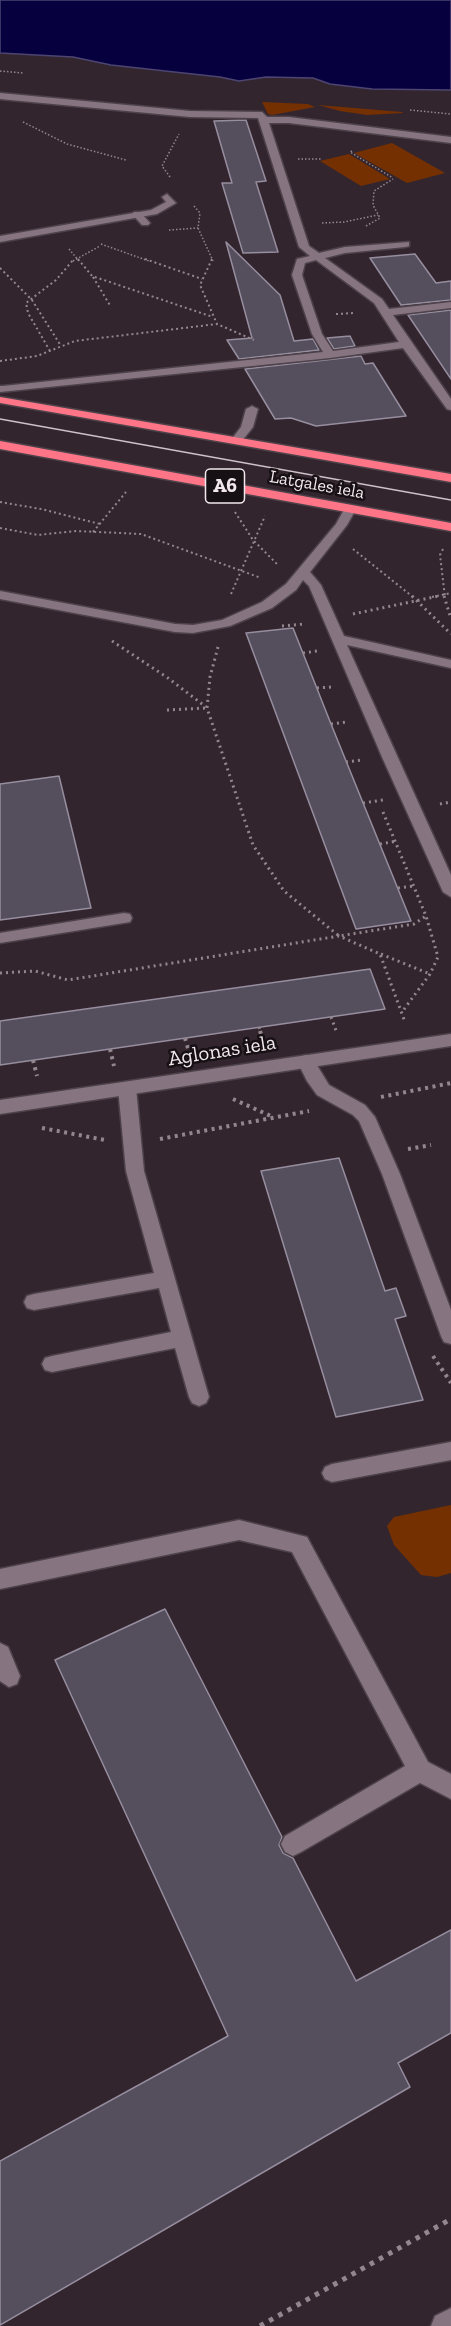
<!DOCTYPE html>
<html>
<head>
<meta charset="utf-8">
<style>
  body { margin:0 }
  canvas { display:block; background:#33252e }
</style>
</head>
<body>
<canvas width="451" height="2326"></canvas>
<script>
const c = document.querySelector('canvas').getContext('2d');
c.lineJoin = 'round';
function paint(path, color) { c.fillStyle = color; c.fill(path, 'evenodd'); }
const shape = rows => new Path2D(rows.map(r => 'M' + r).join(''));
function stroke(path, color, width, dash) { c.strokeStyle = color; c.lineWidth = width; c.lineCap = dash ? 'butt' : 'round'; c.setLineDash(dash || []); c.stroke(path); }
function drawText(font, color, halo, rows, align = 'center') {
  c.font = font + ' "Zilla Slab",serif'; c.lineWidth = 5; c.setLineDash([]); c.textBaseline = 'middle'; c.strokeStyle = halo; c.fillStyle = color; for (const [text, x, y, turn = 0] of rows) {
    c.save(); c.translate(x, y); c.rotate((+turn || 0) * Math.PI / 180); c.textAlign = isNaN(turn) ? turn : align; if (halo) c.strokeText(text, 0, 0); c.fillText(text, 0, 0); c.restore();
  }
}
const green = shape([
  [262,102,308,104,315,107,272,115,268,114],
  [318,105,402,112,403,113,367,115,340,111],
  [392,143,445,173,407,183,354,153],
  [349,154,390,179,361,186,320,161],
  [451,1505,451,1573,437,1577,421,1575,394,1545,387,1526,394,1517]
]);
const water = shape([
  [0,0,451,0,451,90,372,89,330,84,313,78,266,77,239,81,220,77,111,65,73,57,0,53,0,0]
]);
const building = shape([
  [246,120,266,181,256,182,278,252,243,253,222,183,232,183,214,121,246,120],
  [226,242,280,295,294,341,313,339,319,350,239,359,227,340,252,338,226,242],
  [415,254,436,283,451,281,451,300,401,305,370,258,415,254],
  [451,310,451,379,408,315,451,310],
  [350,336,355,346,334,349,327,338,350,336],
  [361,356,365,364,373,363,406,416,316,426,291,418,275,419,245,369,361,356],
  [293,628,331,724,411,921,356,929,246,633,293,628],
  [59,776,91,908,0,920,0,784,59,776],
  [370,969,385,1009,0,1065,0,1021,370,969],
  [339,1158,385,1291,396,1288,406,1316,395,1319,423,1400,336,1417,261,1171,339,1158],
  [165,1609,282,1837,279,1845,283,1853,293,1858,356,1981,451,1930,451,2033,398,2063,410,2087,0,2325,0,2161,228,2036,55,1660,165,1609]
]);
const pathFar4 = shape([
  [0,71,23,73],
  [410,110,451,114],
  [23,122,67,144,126,160],
  [352,151,350,152,393,178],
  [298,159,321,159],
  [170,177,162,166,179,134],
  [194,206,200,213,198,228,213,261],
  [322,223,344,222,378,215],
  [366,226,380,218,373,205,374,191,393,179],
  [169,230,198,228],
  [101,244,149,261],
  [69,249,79,261],
  [73,261,100,246]
]);
const pathFar3 = shape([
  [78,259,92,276,213,317],
  [145,259,202,279],
  [212,259,200,285,217,324],
  [0,268,32,300,61,346],
  [93,277,111,307],
  [336,314,355,313],
  [50,351,28,313,26,303,56,280,74,259],
  [0,361,37,356,75,341,217,324,254,340],
  [0,502,41,509,100,524],
  [235,512,253,540,279,566],
  [0,528,38,535,76,531,141,534,261,578],
  [93,532,126,492],
  [353,549,413,597],
  [443,549,440,555,445,597],
  [231,594,265,516],
  [432,597,451,593]
]);
const pathFar2 = shape([
  [412,596,451,634],
  [444,596,451,619],
  [353,614,439,596],
  [282,626,304,624],
  [112,641,168,678,206,707],
  [218,647,210,677,207,708,253,845,284,891,339,936,414,924,426,916],
  [303,653,317,651],
  [317,688,331,687],
  [167,710,206,708],
  [331,724,348,722],
  [346,762,363,760],
  [363,803,383,800],
  [440,804,451,802],
  [383,812,426,916,438,957,430,974,402,1012],
  [380,844,397,841],
  [398,888,415,886],
  [381,954,430,974],
  [0,973,35,971,68,980,339,936,380,954,405,1022],
  [331,1017,337,1033],
  [259,1027,261,1033]
]);
const pathFar1 = shape([
  [260,1031,264,1044],
  [185,1038,190,1055],
  [110,1049,114,1066],
  [33,1060,37,1076],
  [381,1097,451,1083],
  [233,1099,273,1117],
  [42,1128,105,1140],
  [160,1139,309,1111],
  [408,1149,431,1145],
  [433,1356,451,1383]
]);
const path = shape([
  [260,2326,451,2219]
]);
const lane = shape([
  [134,212,140,212,150,223,148,225,142,225,132,214,134,212],
  [252,406,258,409,253,427,241,442,233,442,231,440,241,427,246,409,252,406],
  [124,913,130,914,132,918,130,922,0,943,0,933,124,913],
  [306,1055,312,1057,329,1085,365,1105,375,1117,400,1174,451,1310,451,1344,444,1342,441,1336,382,1174,359,1121,353,1115,317,1095,307,1081,297,1061,300,1057,306,1055],
  [127,1082,133,1083,136,1088,144,1171,209,1397,206,1403,199,1406,192,1403,189,1397,175,1348,52,1372,45,1370,42,1364,45,1358,52,1356,171,1332,159,1288,34,1310,27,1308,24,1302,27,1296,34,1294,154,1273,126,1171,118,1088,121,1083,127,1082],
  [451,1442,451,1460,332,1482,325,1479,322,1473,325,1467,332,1464,451,1442],
  [239,1520,307,1537,428,1762,451,1774,451,1799,420,1783,301,1852,293,1856,285,1852,281,1844,285,1836,405,1766,292,1552,239,1540,0,1589,0,1569,239,1520],
  [0,1643,8,1647,20,1676,17,1684,9,1687,0,1681,0,1643]
]);
const street = shape([
  [0,93,190,111,262,112,267,117,289,117,451,137,451,143,289,123,269,123,309,246,319,253,345,247,409,242,409,246,405,247,345,253,325,258,382,299,389,309,451,302,451,308,393,315,451,399,451,410,447,409,403,348,330,358,0,392,0,386,3,386,323,352,312,334,292,275,297,259,310,256,299,247,258,118,190,117,0,99,0,93],
  [316,260,374,303,399,342,333,351,322,334,302,275,305,263,316,260],
  [167,194,176,203,157,214,0,242,0,236,151,210,166,202,162,197,167,194],
  [350,505,356,509,347,525,310,572,321,585,344,636,451,660,451,668,347,645,451,875,451,897,443,892,382,757,309,586,303,580,296,590,272,608,230,626,193,633,175,632,0,599,0,591,175,624,193,625,222,620,262,602,286,584,336,524,346,506,350,505],
  [451,1034,451,1046,0,1114,0,1100,451,1034]
]);
const secondary = shape([
  [451,2308,451,2326,431,2326,435,2316,451,2308]
]);
const highway = shape([
  [0,397,451,474,451,482,0,403,0,397],
  [0,441,451,523,451,531,0,449,0,441]
]);
const tram = shape([
  [0,419,451,500]
]);
const farStreetnames = [
  ["Latgales iela",317,485,10]
];
const shields = [
  [225,486,39]
];
const shieldNames = [
  ["A6",225,486]
];
const streetNames = [
  ["Aglonas iela",222,1051,-9]
];
paint(green, '#743000');
paint(water, '#06003e');
stroke(water, '#4c4572', 1.5);
paint(building, '#544e5d');
stroke(building, '#968e9f', 1.5);
stroke(lane, '#4e424a', 3);
stroke(street, '#4e424a', 3);
stroke(secondary, '#4e424a', 3);
stroke(highway, '#4e424a', 3);
stroke(pathFar4, '#93878e', 1.5, [1.5, 2]);
stroke(pathFar3, '#93878e', 2, [2, 3]);
stroke(pathFar2, '#93878e', 3, [2, 4]);
stroke(pathFar1, '#93878e', 4, [3, 4.5]);
stroke(path, '#93878e', 5, [4.5, 6]);
paint(lane, '#867580');
paint(street, '#867580');
paint(secondary, '#867580');
paint(highway, '#fd7586');
stroke(tram, '#cdc2c8', 1.5);
drawText('18px', '#f1e7ed', '#161014', farStreetnames);
for (const [x, y, w] of shields) { const box = new Path2D(); box.roundRect(x - w / 2, y - 17, w, 34, 4.5); c.fillStyle = '#161014'; c.fill(box); stroke(box, '#f1e7ed', 1.5); }
drawText('bold 20px', '#f1e7ed', null, shieldNames);
drawText('21px', '#f1e7ed', '#161014', streetNames);
</script>
</body>
</html>
